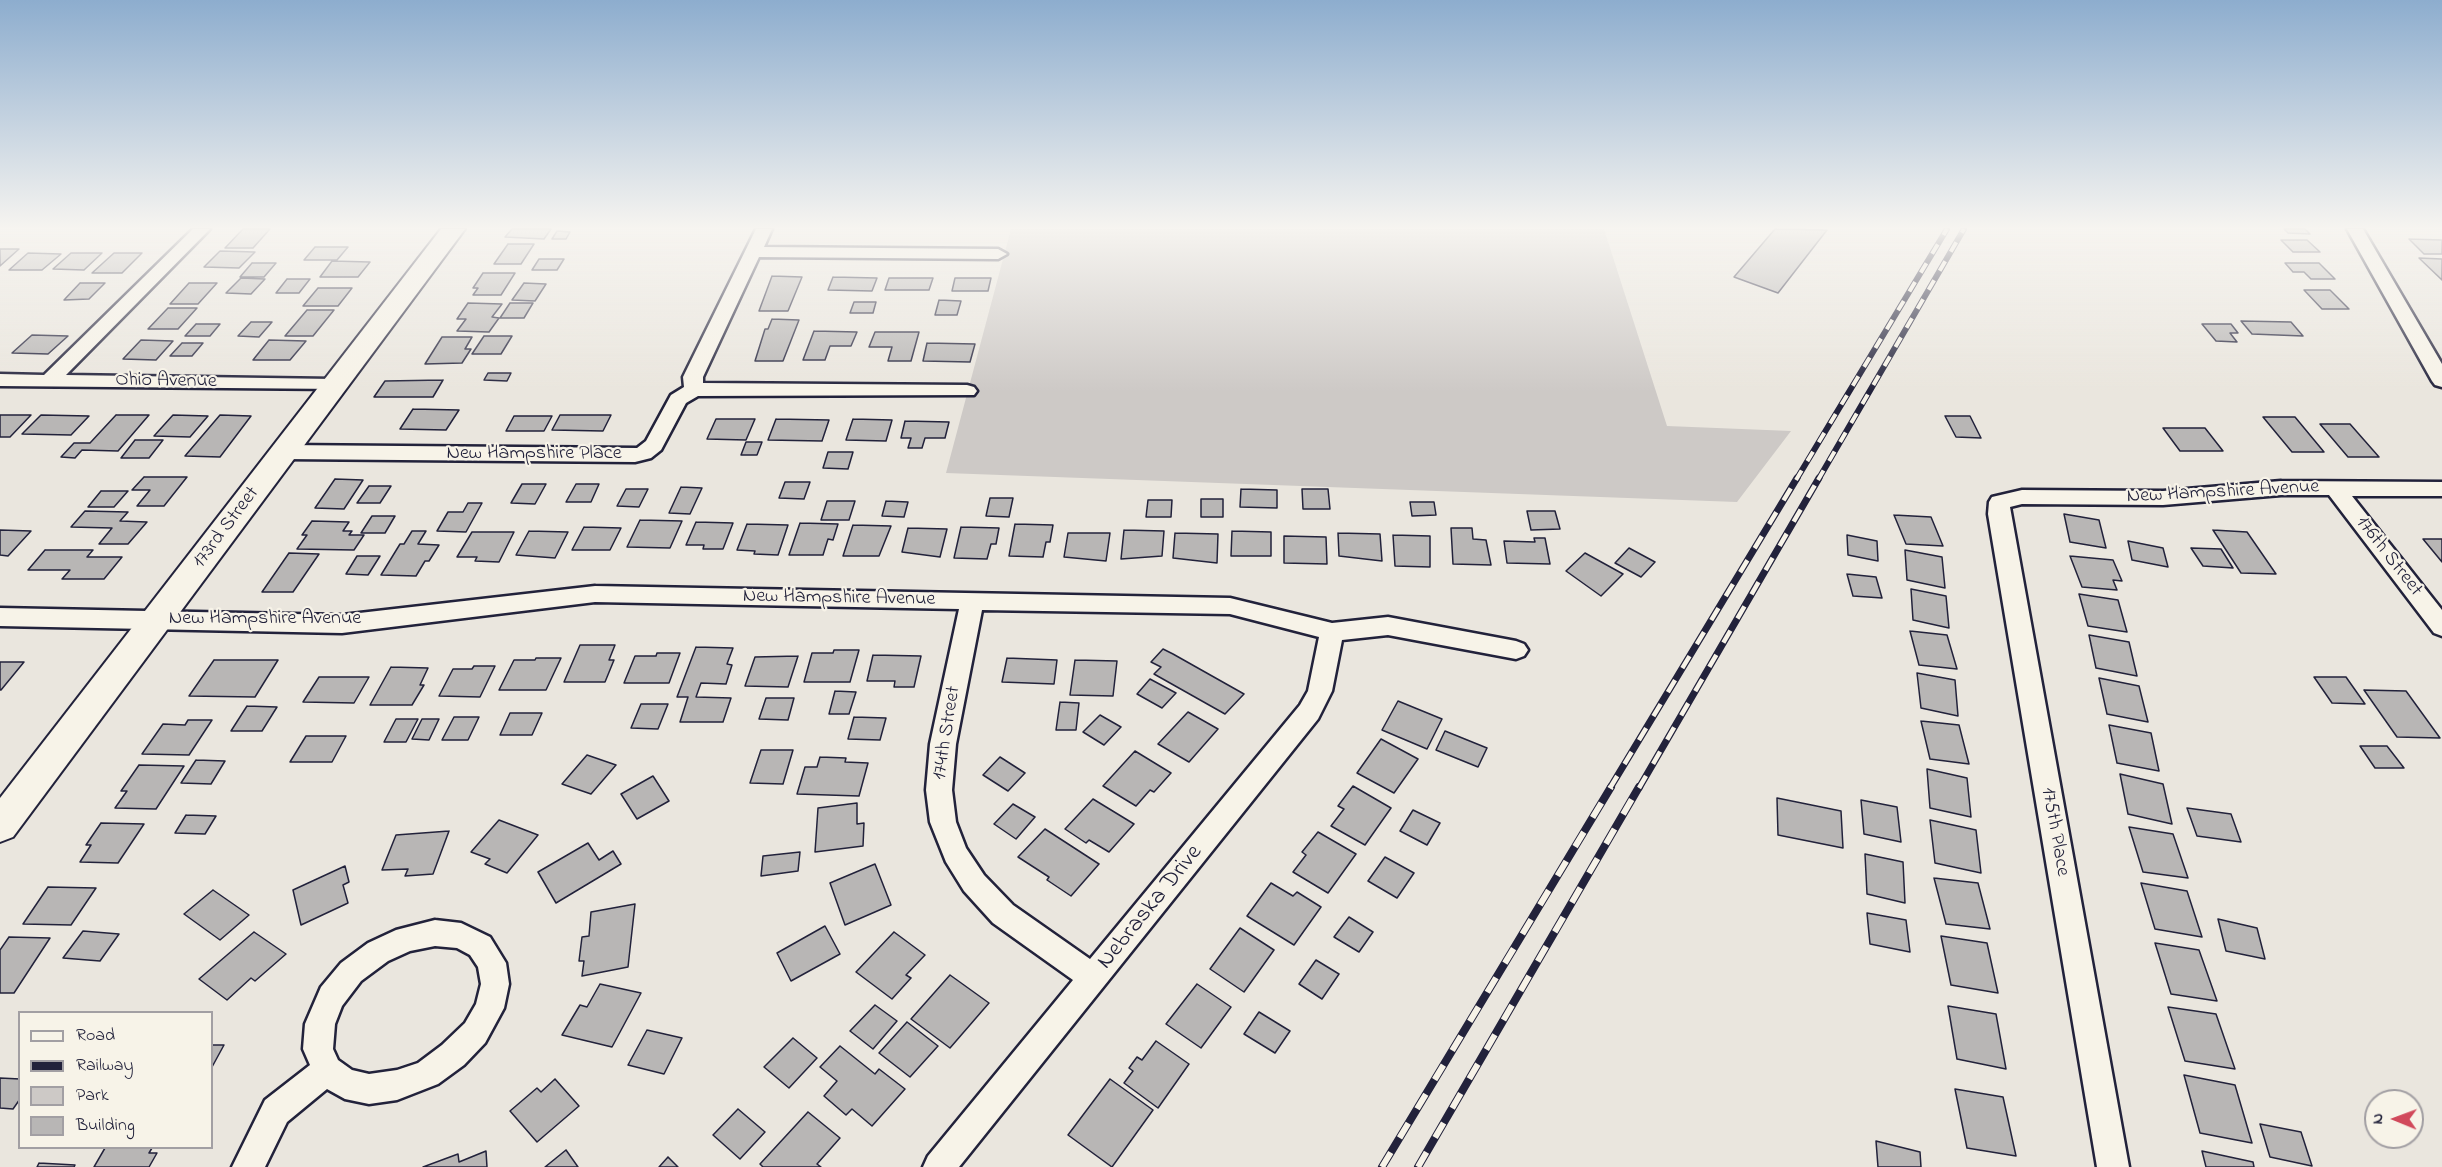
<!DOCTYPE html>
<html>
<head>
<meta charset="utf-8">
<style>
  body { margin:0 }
  #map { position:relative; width:2442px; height:1167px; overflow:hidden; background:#eae6de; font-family:"Indie Flower",sans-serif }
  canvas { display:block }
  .legend { position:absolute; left:18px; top:1011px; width:195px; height:138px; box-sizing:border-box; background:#f7f3e8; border:2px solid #a29fa3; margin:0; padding:8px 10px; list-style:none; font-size:18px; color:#22223b }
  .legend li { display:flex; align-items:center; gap:12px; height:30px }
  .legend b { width:30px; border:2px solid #a29fa3 }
  .north { position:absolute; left:2364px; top:1089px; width:60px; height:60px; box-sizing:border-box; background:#f7f3e8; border:2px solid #a29fa3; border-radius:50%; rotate:271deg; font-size:16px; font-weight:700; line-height:24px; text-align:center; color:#22223b }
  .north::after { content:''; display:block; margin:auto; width:21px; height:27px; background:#d1495b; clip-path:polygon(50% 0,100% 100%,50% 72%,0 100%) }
</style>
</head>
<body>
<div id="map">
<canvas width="2442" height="1167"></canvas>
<ul class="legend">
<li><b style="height:8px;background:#f7f3e8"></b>Road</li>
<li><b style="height:8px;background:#22223b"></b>Railway</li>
<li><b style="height:16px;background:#cdc9c6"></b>Park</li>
<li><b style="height:16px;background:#b8b6b5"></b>Building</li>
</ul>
<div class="north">N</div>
</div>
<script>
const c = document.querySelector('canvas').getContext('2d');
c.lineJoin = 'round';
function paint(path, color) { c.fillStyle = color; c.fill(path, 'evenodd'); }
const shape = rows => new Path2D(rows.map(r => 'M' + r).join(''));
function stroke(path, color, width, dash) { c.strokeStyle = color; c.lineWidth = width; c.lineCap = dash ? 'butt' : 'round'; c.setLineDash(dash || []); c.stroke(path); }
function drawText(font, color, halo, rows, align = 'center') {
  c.font = font + ' "Indie Flower",sans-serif'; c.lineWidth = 4.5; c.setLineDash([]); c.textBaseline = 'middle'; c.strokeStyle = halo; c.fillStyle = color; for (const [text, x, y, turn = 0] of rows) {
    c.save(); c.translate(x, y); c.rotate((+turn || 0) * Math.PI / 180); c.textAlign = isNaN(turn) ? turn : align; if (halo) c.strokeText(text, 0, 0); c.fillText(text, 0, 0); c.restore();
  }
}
const green = shape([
  [1011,229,1604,229,1667,426,1791,431,1737,502,946,473]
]);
const building = shape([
  [243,229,270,229,253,248,225,248,243,229],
  [512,229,551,229,544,239,505,237,512,229],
  [1775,229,1827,230,1778,293,1734,277,1775,229],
  [2284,229,2305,229,2310,234,2288,233,2284,229],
  [557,231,570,232,566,239,552,239,557,231],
  [2409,239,2442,240,2442,254,2424,254,2409,239],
  [2281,240,2307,240,2320,252,2293,252,2281,240],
  [508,244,534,244,521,264,494,264,508,244],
  [315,247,348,247,337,260,304,260,315,247],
  [0,249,19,249,0,266,0,249],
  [220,251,255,252,239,268,204,267,220,251],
  [28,253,61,254,42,270,9,270,28,253],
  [71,253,102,253,84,270,53,269,71,253],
  [114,253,142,253,122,273,92,273,114,253],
  [2419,258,2442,259,2442,280,2419,258],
  [539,259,564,259,557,270,532,270,539,259],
  [332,261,370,262,358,277,320,277,332,261],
  [252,263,276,263,264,277,240,277,252,263],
  [2285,263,2319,263,2335,279,2311,279,2304,272,2293,272,2285,263],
  [483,273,515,273,501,295,473,295,478,288,473,288,483,273],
  [772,276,802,277,788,311,759,311,772,276],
  [833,277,877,278,872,291,828,290,833,277],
  [241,278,265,279,251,294,226,293,241,278],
  [889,278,933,278,929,290,885,290,889,278],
  [955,278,991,278,988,291,952,291,955,278],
  [287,279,310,279,299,293,276,293,287,279],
  [80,283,105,283,89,299,64,300,80,283],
  [189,283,217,283,198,304,170,304,189,283],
  [524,283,546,284,535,301,512,300,524,283],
  [318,288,352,288,338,306,303,306,318,288],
  [2304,290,2330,290,2349,309,2322,309,2304,290],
  [939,300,961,301,957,315,935,315,939,300],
  [854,302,876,302,873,313,850,313,854,302],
  [468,303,502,304,492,317,499,318,489,332,457,331,466,319,457,319,468,303],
  [510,303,533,303,524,318,500,318,510,303],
  [168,308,197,308,178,329,148,329,168,308],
  [307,310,334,310,313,336,285,336,307,310],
  [772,319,799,320,783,361,755,361,765,329,768,329,772,319],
  [2241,321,2291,322,2303,336,2252,334,2241,321],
  [251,322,272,322,259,337,238,336,251,322],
  [196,324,220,324,210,336,185,336,196,324],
  [2202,324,2231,324,2238,333,2230,333,2237,342,2216,341,2202,324],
  [814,331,857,332,851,346,830,346,825,360,803,360,814,331],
  [875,332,919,332,911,361,888,361,892,347,869,347,875,332],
  [32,335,68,336,48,354,12,353,32,335],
  [484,336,512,336,501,354,472,354,484,336],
  [442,337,472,337,465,349,471,349,462,363,425,364,442,337],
  [141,340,173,341,156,360,123,359,141,340],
  [269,340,306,341,290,360,253,360,269,340],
  [182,343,203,343,192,356,170,356,182,343],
  [927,343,975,344,970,362,923,361,927,343],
  [488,373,511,373,507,381,484,380,488,373],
  [443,380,433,397,374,397,385,381,443,380],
  [413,409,459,410,446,430,400,429,413,409],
  [0,415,31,415,10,437,0,437,0,415],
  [41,415,89,416,71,435,22,434,41,415],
  [116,415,149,415,118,451,82,450,75,458,61,457,74,443,90,443,116,415],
  [173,415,208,416,190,437,154,436,173,415],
  [220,415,251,416,220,457,185,456,220,415],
  [560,415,611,415,603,431,552,430,560,415],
  [514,416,552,416,544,431,506,431,514,416],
  [1945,416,1970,416,1981,438,1956,437,1945,416],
  [2263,417,2295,417,2324,452,2292,452,2263,417],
  [716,419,755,419,746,440,707,439,716,419],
  [776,419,829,420,822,441,768,440,776,419],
  [853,419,892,420,886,441,846,440,853,419],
  [905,421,949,422,945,438,925,438,922,448,908,448,911,438,901,438,905,421],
  [2320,424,2350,424,2379,457,2348,457,2320,424],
  [2163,428,2205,428,2223,451,2180,451,2163,428],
  [135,440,163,440,149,458,121,458,135,440],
  [746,442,762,442,757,455,741,455,746,442],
  [828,452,853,452,848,469,823,468,828,452],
  [144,477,187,477,164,506,137,506,150,490,132,490,144,477],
  [335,479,363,480,344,509,315,508,335,479],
  [785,482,810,482,804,499,779,498,785,482],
  [522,484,546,484,535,504,511,503,522,484],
  [576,484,599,484,591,502,566,502,576,484],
  [369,486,391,486,380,503,357,503,369,486],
  [681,487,702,488,690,514,669,513,681,487],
  [626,489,648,489,639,507,617,506,626,489],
  [1241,489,1277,490,1277,508,1240,507,1241,489],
  [1302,489,1328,489,1330,509,1303,509,1302,489],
  [101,491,128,491,114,507,88,507,101,491],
  [990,498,1013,498,1009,517,986,516,990,498],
  [1201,499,1223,499,1223,517,1201,517,1201,499],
  [1148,500,1172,500,1171,517,1146,517,1148,500],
  [827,501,855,501,849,520,821,520,827,501],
  [886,501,908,502,904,517,882,516,886,501],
  [1410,502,1434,502,1436,515,1412,516,1410,502],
  [468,503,482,503,466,532,437,531,448,512,463,512,468,503],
  [85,511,128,512,120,521,147,522,128,544,99,544,112,528,71,527,85,511],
  [1527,511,1555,511,1560,529,1531,530,1527,511],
  [2064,514,2099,520,2106,548,2070,542,2064,514],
  [1894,515,1931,517,1943,546,1906,544,1894,515],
  [372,516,395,516,385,533,361,533,372,516],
  [640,520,682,521,670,548,627,547,640,520],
  [312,521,349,522,343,531,352,531,349,535,364,535,354,550,297,549,307,535,302,535,312,521],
  [696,522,733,523,723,549,703,549,704,545,686,545,696,522],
  [800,523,838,524,833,540,828,539,823,555,789,555,800,523],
  [747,524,788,525,778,555,754,554,755,551,737,550,747,524],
  [1015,524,1053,525,1050,542,1046,542,1043,557,1009,556,1015,524],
  [853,525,891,526,879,556,843,556,853,525],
  [584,527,621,528,610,550,572,550,584,527],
  [961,527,999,528,996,544,991,544,987,559,954,558,961,527],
  [908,528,947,529,940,557,902,552,908,528],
  [1451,528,1472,528,1473,539,1486,540,1491,565,1453,564,1451,528],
  [0,530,31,531,8,556,0,555,0,530],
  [1124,530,1164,531,1162,556,1121,559,1124,530],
  [2213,530,2247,532,2276,574,2241,573,2213,530],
  [412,531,426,531,418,544,439,545,429,561,425,561,416,576,381,575,400,544,404,544,412,531],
  [529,531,568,532,555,558,516,555,529,531],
  [1232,531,1271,532,1271,556,1231,556,1232,531],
  [472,532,514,532,499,562,475,561,477,557,457,557,472,532],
  [1068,533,1110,533,1106,561,1064,557,1068,533],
  [1175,533,1218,534,1217,563,1173,558,1175,533],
  [1338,533,1380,534,1382,561,1339,556,1338,533],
  [1393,535,1430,536,1430,567,1395,566,1393,535],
  [1847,535,1877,541,1878,561,1848,555,1847,535],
  [1284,536,1326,537,1327,564,1284,563,1284,536],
  [1534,538,1545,538,1550,564,1507,563,1504,541,1535,542,1534,538],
  [2423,539,2442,539,2442,562,2423,539],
  [2128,541,2163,548,2168,567,2132,560,2128,541],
  [1629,548,1655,562,1641,577,1615,563,1629,548],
  [2191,548,2221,549,2233,568,2203,566,2191,548],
  [45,550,93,550,87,557,122,557,104,579,62,579,70,570,28,570,45,550],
  [1905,550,1942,557,1945,588,1907,580,1905,550],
  [289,553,319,554,293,592,262,592,289,553],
  [1585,553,1623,574,1601,596,1566,571,1585,553],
  [357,556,380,556,368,575,346,574,357,556],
  [2070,556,2113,560,2122,581,2113,580,2117,590,2082,587,2070,556],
  [1847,574,1876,577,1882,598,1853,596,1847,574],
  [1911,589,1946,596,1949,628,1913,620,1911,589],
  [2079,594,2118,600,2127,632,2088,626,2079,594],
  [1910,631,1947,635,1957,669,1919,665,1910,631],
  [2089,635,2129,642,2137,676,2096,668,2089,635],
  [580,645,615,645,609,660,614,660,605,682,564,682,580,645],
  [696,647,733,648,727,664,732,665,726,684,701,683,696,697,731,698,723,722,680,722,688,697,677,697,696,647],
  [1163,649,1173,654,1244,694,1225,714,1154,674,1161,667,1151,662,1163,649],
  [834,650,859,650,850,682,804,682,812,653,833,653,834,650],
  [657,653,680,653,669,683,624,683,635,656,656,656,657,653],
  [873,655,921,656,914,687,894,687,895,681,867,681,873,655],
  [798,656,788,687,745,686,755,657,798,656],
  [536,658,561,658,546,690,499,690,514,660,535,660,536,658],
  [1007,658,1057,660,1054,684,1002,682,1007,658],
  [214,660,278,660,255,697,189,696,214,660],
  [1075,660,1117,661,1113,696,1070,695,1075,660],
  [0,662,24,662,1,690,0,690,0,662],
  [474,666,495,666,480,697,439,696,453,669,472,669,474,666],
  [391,667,428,668,420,685,424,685,412,705,370,705,391,667],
  [1917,673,1955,680,1958,716,1921,708,1917,673],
  [319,677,369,677,354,703,303,702,319,677],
  [2314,677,2346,677,2365,704,2332,703,2314,677],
  [2099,678,2139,686,2148,722,2107,714,2099,678],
  [1150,679,1176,693,1162,708,1137,694,1150,679],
  [2364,690,2406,691,2440,738,2397,737,2364,690],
  [835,691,856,692,849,714,829,714,835,691],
  [766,698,794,698,788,720,759,719,766,698],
  [1398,701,1442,719,1427,749,1382,730,1398,701],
  [1060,702,1079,703,1076,730,1056,730,1060,702],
  [641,704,668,704,658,729,631,728,641,704],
  [247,706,277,707,262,731,231,731,247,706],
  [1188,712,1218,729,1189,762,1158,744,1188,712],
  [510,713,542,713,532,735,500,735,510,713],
  [1100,715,1121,727,1104,745,1083,732,1100,715],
  [454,717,479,717,468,740,442,740,454,717],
  [854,717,886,718,880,740,848,739,854,717],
  [396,719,418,719,406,742,384,742,396,719],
  [422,719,439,719,429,740,412,739,422,719],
  [188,720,212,720,189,755,142,754,163,724,185,725,188,720],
  [1921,721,1959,725,1969,764,1930,759,1921,721],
  [2109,725,2151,733,2159,771,2117,763,2109,725],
  [1445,731,1487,748,1478,767,1436,750,1445,731],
  [306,736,346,736,332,762,290,762,306,736],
  [1381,739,1418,759,1394,793,1357,773,1381,739],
  [2360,746,2387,746,2404,768,2375,768,2360,746],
  [761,750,793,750,783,784,750,783,761,750],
  [1135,751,1171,773,1154,792,1150,790,1136,806,1103,786,1135,751],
  [587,755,616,765,591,794,562,784,587,755],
  [820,757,846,758,845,762,868,763,859,796,797,794,805,767,817,767,820,757],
  [1000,757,1025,773,1008,791,983,775,1000,757],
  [196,760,225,761,211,784,181,783,196,760],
  [139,765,184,766,156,809,115,808,127,791,121,791,139,765],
  [1927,769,1967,778,1971,817,1930,808,1927,769],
  [2120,774,2163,784,2172,824,2128,814,2120,774],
  [653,776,669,801,637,819,621,794,653,776],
  [1353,786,1391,808,1365,845,1331,826,1344,809,1338,806,1353,786],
  [1777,798,1841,811,1843,848,1778,835,1777,798],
  [1093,799,1134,824,1109,852,1089,840,1086,843,1065,829,1093,799],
  [1861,800,1897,807,1901,842,1864,834,1861,800],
  [857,803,857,824,864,823,863,846,815,852,818,808,857,803],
  [1013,804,1035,817,1016,839,994,824,1013,804],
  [2187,808,2231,814,2241,842,2197,836,2187,808],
  [1413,810,1440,823,1427,845,1400,831,1413,810],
  [186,815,216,816,205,834,175,833,186,815],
  [499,820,538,835,507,873,485,864,490,859,471,852,499,820],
  [1930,820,1976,830,1981,873,1935,863,1930,820],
  [101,823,144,824,118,863,80,862,91,845,86,845,101,823],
  [2129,827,2173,834,2188,878,2143,872,2129,827],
  [1045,829,1099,864,1071,896,1047,880,1049,877,1018,857,1045,829],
  [449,831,433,874,405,876,408,869,382,870,396,835,449,831],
  [1318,832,1356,854,1328,893,1293,872,1306,855,1302,852,1318,832],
  [588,843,599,860,613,851,621,864,556,903,538,872,588,843],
  [800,852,798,871,761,876,763,856,800,852],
  [1865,854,1903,862,1905,903,1867,894,1865,854],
  [1385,857,1414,873,1397,898,1368,881,1385,857],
  [875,864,891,905,845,925,830,883,875,864],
  [345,866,349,882,343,885,348,903,301,925,293,890,345,866],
  [1934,878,1978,883,1990,929,1946,924,1934,878],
  [1271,883,1293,896,1297,892,1321,907,1294,945,1247,916,1271,883],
  [2141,883,2187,891,2202,937,2155,929,2141,883],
  [48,887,96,888,71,925,23,924,48,887],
  [213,890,249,915,220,940,184,914,213,890],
  [635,904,628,967,582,976,584,961,579,961,582,937,589,936,591,912,635,904],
  [1867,913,1906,920,1910,952,1870,944,1867,913],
  [1349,917,1373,932,1359,952,1334,937,1349,917],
  [2218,919,2257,928,2265,959,2226,951,2218,919],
  [825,926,840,954,791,981,777,953,825,926],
  [1240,928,1274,950,1244,992,1210,969,1240,928],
  [83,931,119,934,100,961,63,958,83,931],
  [254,932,286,954,255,981,251,978,227,1000,199,979,254,932],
  [894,932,925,955,906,975,911,978,892,999,856,972,894,932],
  [1941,936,1987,943,1998,993,1951,985,1941,936],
  [9,937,50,938,14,993,0,993,0,950,9,937],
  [2155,943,2199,950,2217,1001,2171,994,2155,943],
  [1316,960,1339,974,1322,999,1299,984,1316,960],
  [950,975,989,1003,950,1048,911,1019,950,975],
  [600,984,641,993,612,1047,562,1035,580,1005,587,1007,600,984],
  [1197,984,1231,1007,1201,1048,1166,1024,1197,984],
  [875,1005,897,1021,873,1049,850,1031,875,1005],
  [1948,1006,1996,1014,2006,1069,1957,1059,1948,1006],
  [2168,1007,2216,1014,2235,1069,2185,1061,2168,1007],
  [1259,1012,1290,1031,1275,1053,1244,1034,1259,1012],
  [907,1022,938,1046,910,1077,879,1053,907,1022],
  [647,1030,682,1038,664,1074,628,1065,647,1030],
  [793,1038,817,1058,789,1088,764,1067,793,1038],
  [1156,1041,1189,1064,1158,1108,1124,1083,1133,1071,1129,1068,1137,1057,1142,1060,1156,1041],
  [212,1045,224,1045,212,1067,212,1045],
  [840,1046,875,1074,879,1069,905,1089,872,1126,852,1109,846,1115,824,1096,837,1081,820,1067,840,1046],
  [2184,1075,2235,1085,2252,1143,2200,1133,2184,1075],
  [0,1078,20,1079,20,1099,13,1109,0,1108,0,1078],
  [555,1079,579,1106,537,1142,510,1111,537,1088,541,1092,555,1079],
  [1110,1079,1153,1110,1112,1167,1068,1135,1110,1079],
  [1955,1089,2003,1097,2016,1156,1967,1148,1955,1089],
  [738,1109,765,1132,740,1159,713,1135,738,1109],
  [808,1112,840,1138,817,1164,821,1167,763,1167,760,1164,808,1112],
  [2260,1124,2301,1132,2312,1166,2270,1157,2260,1124],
  [1876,1141,1920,1152,1921,1167,1878,1167,1876,1141],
  [105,1148,152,1148,149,1153,157,1153,149,1167,94,1167,105,1148],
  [566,1150,578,1167,545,1167,566,1150],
  [486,1151,487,1167,423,1167,458,1154,459,1162,486,1151],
  [2202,1151,2253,1162,2254,1167,2206,1167,2202,1151],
  [668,1157,678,1167,659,1167,668,1157],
  [39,1163,75,1165,74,1167,37,1167,39,1163]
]);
const street = shape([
  [193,229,210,229,66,375,333,379,340,381,343,385,340,389,0,386,0,374,44,375,193,229],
  [756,229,772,229,764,247,998,249,1007,254,998,259,759,257,703,377,703,383,967,385,974,387,977,391,974,395,698,396,686,403,661,450,651,458,635,462,284,459,277,457,274,452,277,447,284,445,637,448,646,441,671,395,684,387,683,377,756,229],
  [2347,229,2363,229,2442,364,2442,387,2435,385,2432,381,2347,229],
  [2281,481,2442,482,2442,496,2352,496,2442,610,2442,636,2434,633,2329,495,2281,495,2163,505,2022,504,2010,507,2129,1167,2097,1167,1988,514,1989,502,1992,497,2022,490,2163,491,2281,481],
  [595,586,1230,598,1332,623,1388,617,1516,641,1524,644,1528,650,1524,656,1516,659,1388,635,1342,640,1332,691,1318,719,959,1167,923,1167,928,1156,1073,980,993,923,964,891,946,862,930,822,926,790,930,744,959,609,595,602,342,633,0,626,0,608,342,615,595,586],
  [982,610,1230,614,1319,637,1308,691,1300,705,1090,959,1013,905,984,875,966,848,956,822,952,790,956,744,982,610],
  [435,920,461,923,490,937,506,963,509,984,504,1008,485,1043,464,1065,438,1084,397,1100,369,1104,345,1099,327,1089,287,1122,265,1167,232,1167,265,1100,310,1065,303,1049,305,1024,321,987,341,963,368,943,396,930,435,920],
  [435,946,457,948,470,955,478,967,481,984,476,1004,465,1023,442,1045,418,1063,397,1070,369,1074,352,1070,338,1060,333,1049,335,1024,342,1006,361,981,388,961,410,951,435,946]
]);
const secondary = shape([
  [441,229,465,229,13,837,0,842,0,798,441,229]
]);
const railFar2 = shape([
  [1796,480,1947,229],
  [1818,480,1964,229]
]);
const railFar1 = shape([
  [1610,788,1797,478],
  [1639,788,1819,478]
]);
const rail = shape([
  [1382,1167,1611,787],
  [1418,1167,1639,787]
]);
const streetNames = [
  ["Ohio Avenue",166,382,1],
  ["New Hampshire Place",534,455],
  ["New Hampshire Avenue",2223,493,-3],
  ["173rd Street",227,528,-53],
  ["176th Street",2388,557,52],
  ["New Hampshire Avenue",839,599,1],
  ["New Hampshire Avenue",265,620],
  ["174th Street",948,733,-81],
  ["175th Place",2054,832,80]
];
const nearStreetnames = [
  ["Nebraska Drive",1151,908,-51]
];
paint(green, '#cdc9c6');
paint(building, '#b8b6b5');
stroke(building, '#22223b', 1.5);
stroke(street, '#22223b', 5);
stroke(secondary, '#22223b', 4);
paint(street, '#f7f3e8');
paint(secondary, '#f7f3e8');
stroke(railFar2, '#22223b', 6);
stroke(railFar1, '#22223b', 7);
stroke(rail, '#22223b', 8);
stroke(railFar2, '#f7f3e8', 4, [11]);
stroke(railFar1, '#f7f3e8', 4.5, [14]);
stroke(rail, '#f7f3e8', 6, [17]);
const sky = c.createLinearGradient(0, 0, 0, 392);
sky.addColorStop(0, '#8dadce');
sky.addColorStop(0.58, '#f6f4f0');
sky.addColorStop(1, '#f6f4f000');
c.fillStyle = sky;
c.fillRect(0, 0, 2442, 392);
drawText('20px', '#22223b', '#f7f3e8', streetNames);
drawText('24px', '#22223b', '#f7f3e8', nearStreetnames);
</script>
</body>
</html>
